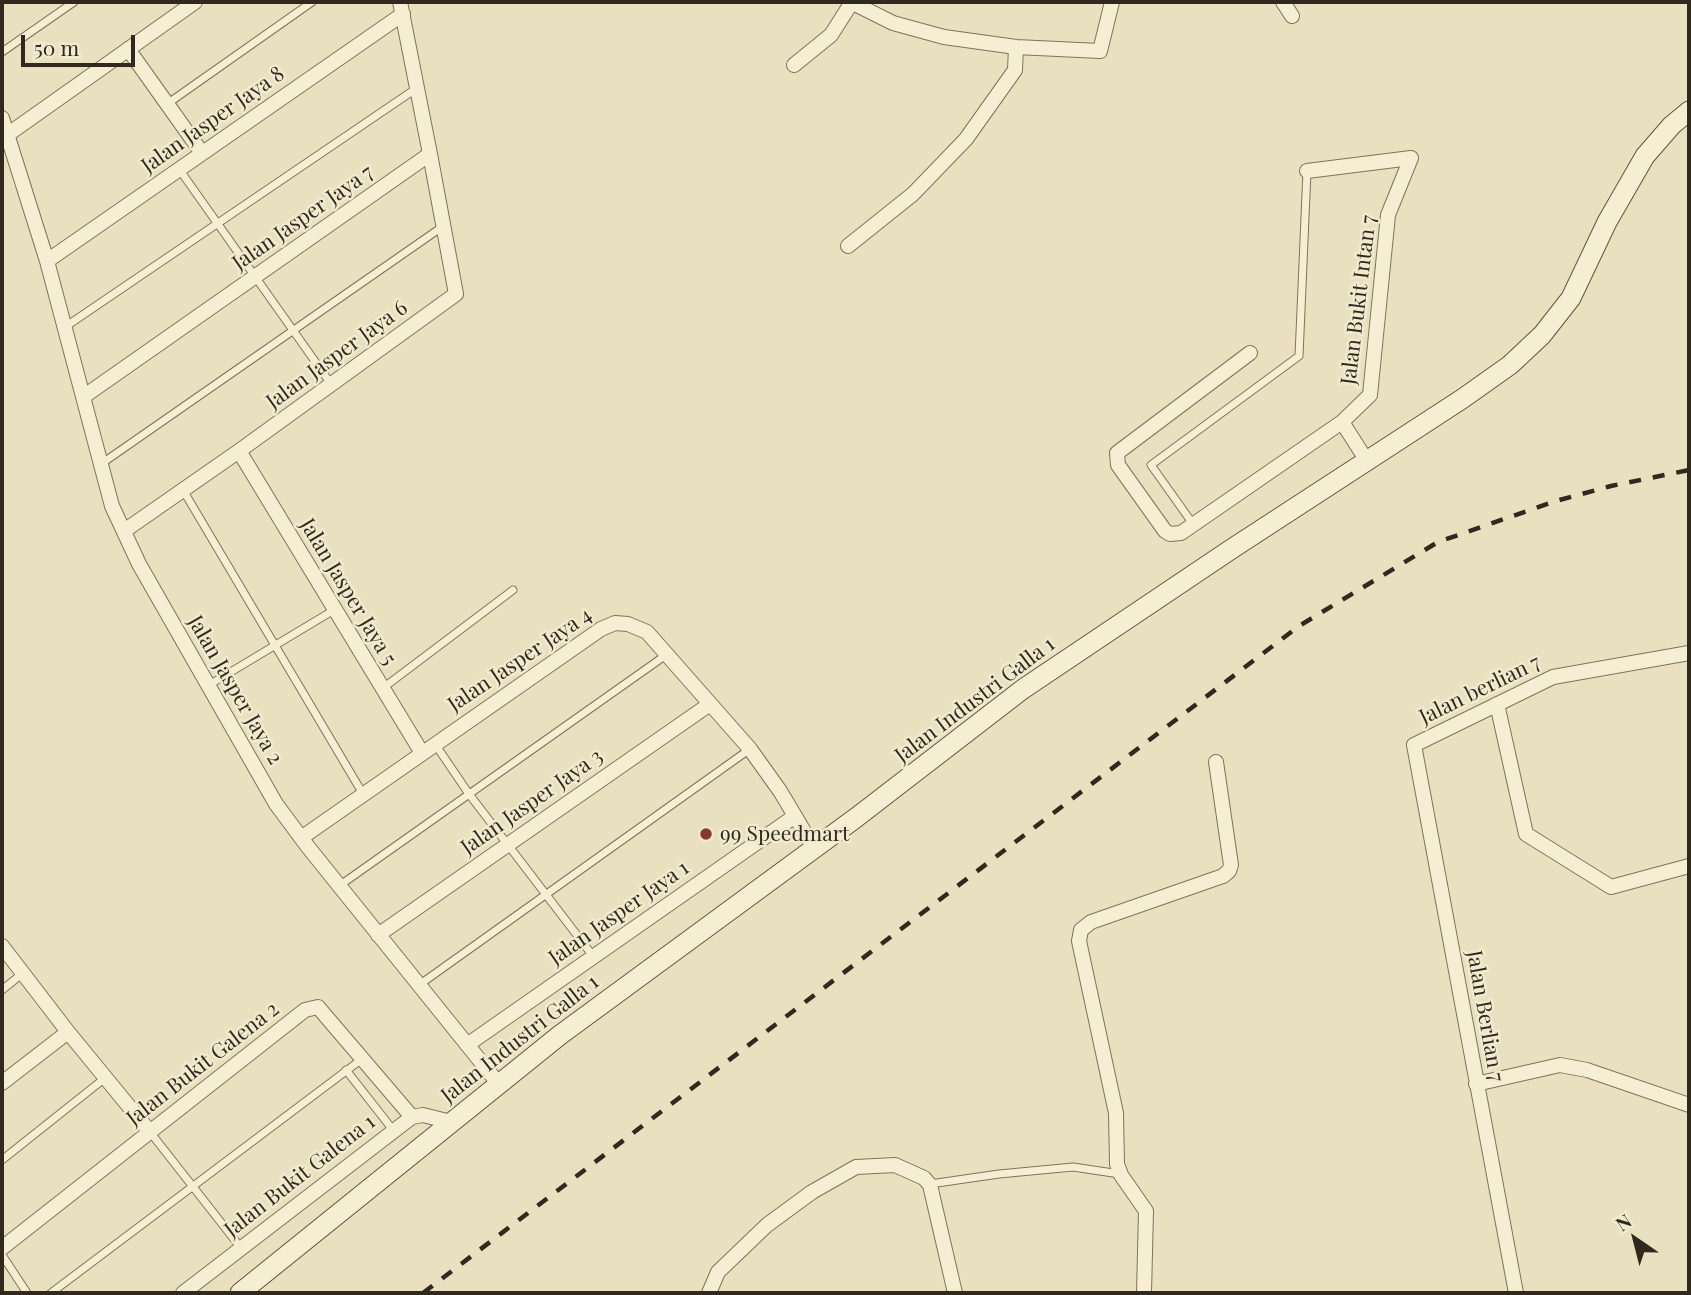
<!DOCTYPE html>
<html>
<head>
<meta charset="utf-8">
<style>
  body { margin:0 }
  #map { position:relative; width:1691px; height:1295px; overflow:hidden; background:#e9e0c0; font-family:"Playfair Display",serif }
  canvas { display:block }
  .frame { position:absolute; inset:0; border:4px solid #31291d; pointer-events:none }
  .north { position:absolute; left:1600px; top:1204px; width:70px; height:70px; -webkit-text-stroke:5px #f1eacf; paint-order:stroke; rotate:325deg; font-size:19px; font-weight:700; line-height:28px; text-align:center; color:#31291d }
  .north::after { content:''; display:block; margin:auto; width:24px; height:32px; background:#31291d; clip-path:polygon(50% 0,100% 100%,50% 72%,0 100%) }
  .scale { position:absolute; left:21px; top:35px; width:114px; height:32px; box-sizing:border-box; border:4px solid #31291d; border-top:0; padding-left:9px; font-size:21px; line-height:24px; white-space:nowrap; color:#31291d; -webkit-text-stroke:5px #f1eacf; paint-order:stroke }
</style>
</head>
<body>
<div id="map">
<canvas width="1691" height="1295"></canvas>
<div class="frame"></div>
<div class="north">N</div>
<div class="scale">50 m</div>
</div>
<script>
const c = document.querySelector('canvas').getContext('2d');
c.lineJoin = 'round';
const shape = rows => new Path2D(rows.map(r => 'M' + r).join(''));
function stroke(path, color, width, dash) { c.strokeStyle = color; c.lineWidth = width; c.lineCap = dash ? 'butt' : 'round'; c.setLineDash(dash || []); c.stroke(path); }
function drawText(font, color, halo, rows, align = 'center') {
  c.font = font + ' "Playfair Display",serif'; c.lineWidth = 5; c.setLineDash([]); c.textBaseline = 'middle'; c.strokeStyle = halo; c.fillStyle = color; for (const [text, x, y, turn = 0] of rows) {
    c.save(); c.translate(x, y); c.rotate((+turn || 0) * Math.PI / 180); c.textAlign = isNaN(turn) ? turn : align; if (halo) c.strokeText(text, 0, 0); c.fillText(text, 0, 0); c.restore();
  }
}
const lane = shape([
  [2,52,74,2],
  [167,104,312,2],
  [179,169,331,384],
  [65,327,417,88],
  [101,464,442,227],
  [183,490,363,794],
  [1193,524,1151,465,1299,356,1307,171],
  [209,685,334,610],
  [383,688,513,590],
  [435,744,469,794,593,956],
  [339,886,666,655],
  [419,985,750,749],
  [2,990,23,973],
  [346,1070,393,1130],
  [150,1132,241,1248],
  [2,1160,105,1078],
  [930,1184,999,1174,1073,1167,1120,1174],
  [2,1255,27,1293],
  [51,1293,362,1059]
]);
const street = shape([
  [851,2,893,23,944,37,1016,47,1100,51,1112,2],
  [1283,2,1292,16],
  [128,49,202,153],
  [794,65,831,35,852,2],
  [2,118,47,261,112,506,139,564,276,804,308,847,498,1083],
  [7,135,195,2],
  [848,246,913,194,966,139,1015,70,1016,47],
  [47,261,403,14],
  [1250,353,1117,453,1118,465,1165,531,1170,534,1181,533,1342,422,1370,395,1388,215,1411,158,1307,171],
  [83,397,430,154,400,2],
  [1342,422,1367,461],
  [239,451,422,753],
  [124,531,239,451,456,294,430,154],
  [1497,704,1526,834,1611,887,1689,866],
  [301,838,601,629,615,623,628,624,647,632,750,749,780,791,814,848],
  [378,935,710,704],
  [2,946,68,1032,150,1132],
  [467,1045,795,816],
  [2,1083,68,1032],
  [1476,1084,1560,1065,1587,1070,1689,1105],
  [2,1248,305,1010,318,1007,412,1117],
  [183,1293,412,1117,423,1115,451,1122],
  [709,1293,718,1272,767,1225,812,1192,856,1167,895,1165,924,1178,930,1185,955,1293],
  [1144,1293,1146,1211,1121,1175,1117,1164,1116,1113,1079,941,1081,930,1091,922,1223,876,1229,871,1231,865,1216,762],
  [1516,1293,1414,745,1553,677,1689,653]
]);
const secondary = shape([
  [240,1293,560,1035,857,817,1023,689,1233,548,1462,399,1510,365,1542,335,1571,298,1607,222,1645,156,1672,125,1689,111]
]);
const rail = shape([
  [423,1293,1299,626,1438,542,1556,501,1611,486,1689,470]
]);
const markers = [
  [706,834,7,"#8a3730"]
];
const streetNames = [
  ["Jalan Jasper Jaya 8",213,120,-35],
  ["Jalan Jasper Jaya 7",303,218,-35],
  ["Jalan Bukit Intan 7",1359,300,-83],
  ["Jalan Jasper Jaya 6",337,355,-36],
  ["Jalan Jasper Jaya 5",348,592,59],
  ["Jalan Jasper Jaya 4",520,660,-34],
  ["Jalan Jasper Jaya 2",235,690,60],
  ["Jalan berlian 7",1480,690,-26],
  ["Jalan Industri Galla 1",975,700,-37],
  ["Jalan Jasper Jaya 3",532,802,-35],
  ["Jalan Jasper Jaya 1",619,913,-35],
  ["Jalan Berlian 7",1485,1016,80],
  ["Jalan Industri Galla 1",520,1039,-38],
  ["Jalan Bukit Galena 2",203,1064,-38],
  ["Jalan Bukit Galena 1",300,1176,-38]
];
const poiNames = [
  ["99 Speedmart",720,834]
];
stroke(lane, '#80725a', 9);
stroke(street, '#80725a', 16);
stroke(secondary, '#62533d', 21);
stroke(lane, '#f5eed3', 7);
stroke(street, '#f5eed3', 14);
stroke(secondary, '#f5eed3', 19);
stroke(rail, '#31291d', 4.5, [12, 12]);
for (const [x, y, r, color] of markers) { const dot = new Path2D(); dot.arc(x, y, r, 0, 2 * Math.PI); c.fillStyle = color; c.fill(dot); stroke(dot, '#f1eacf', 2.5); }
drawText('21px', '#31291d', '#f1eacf', streetNames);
drawText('21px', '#31291d', '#f1eacf', poiNames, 'left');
</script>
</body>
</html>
